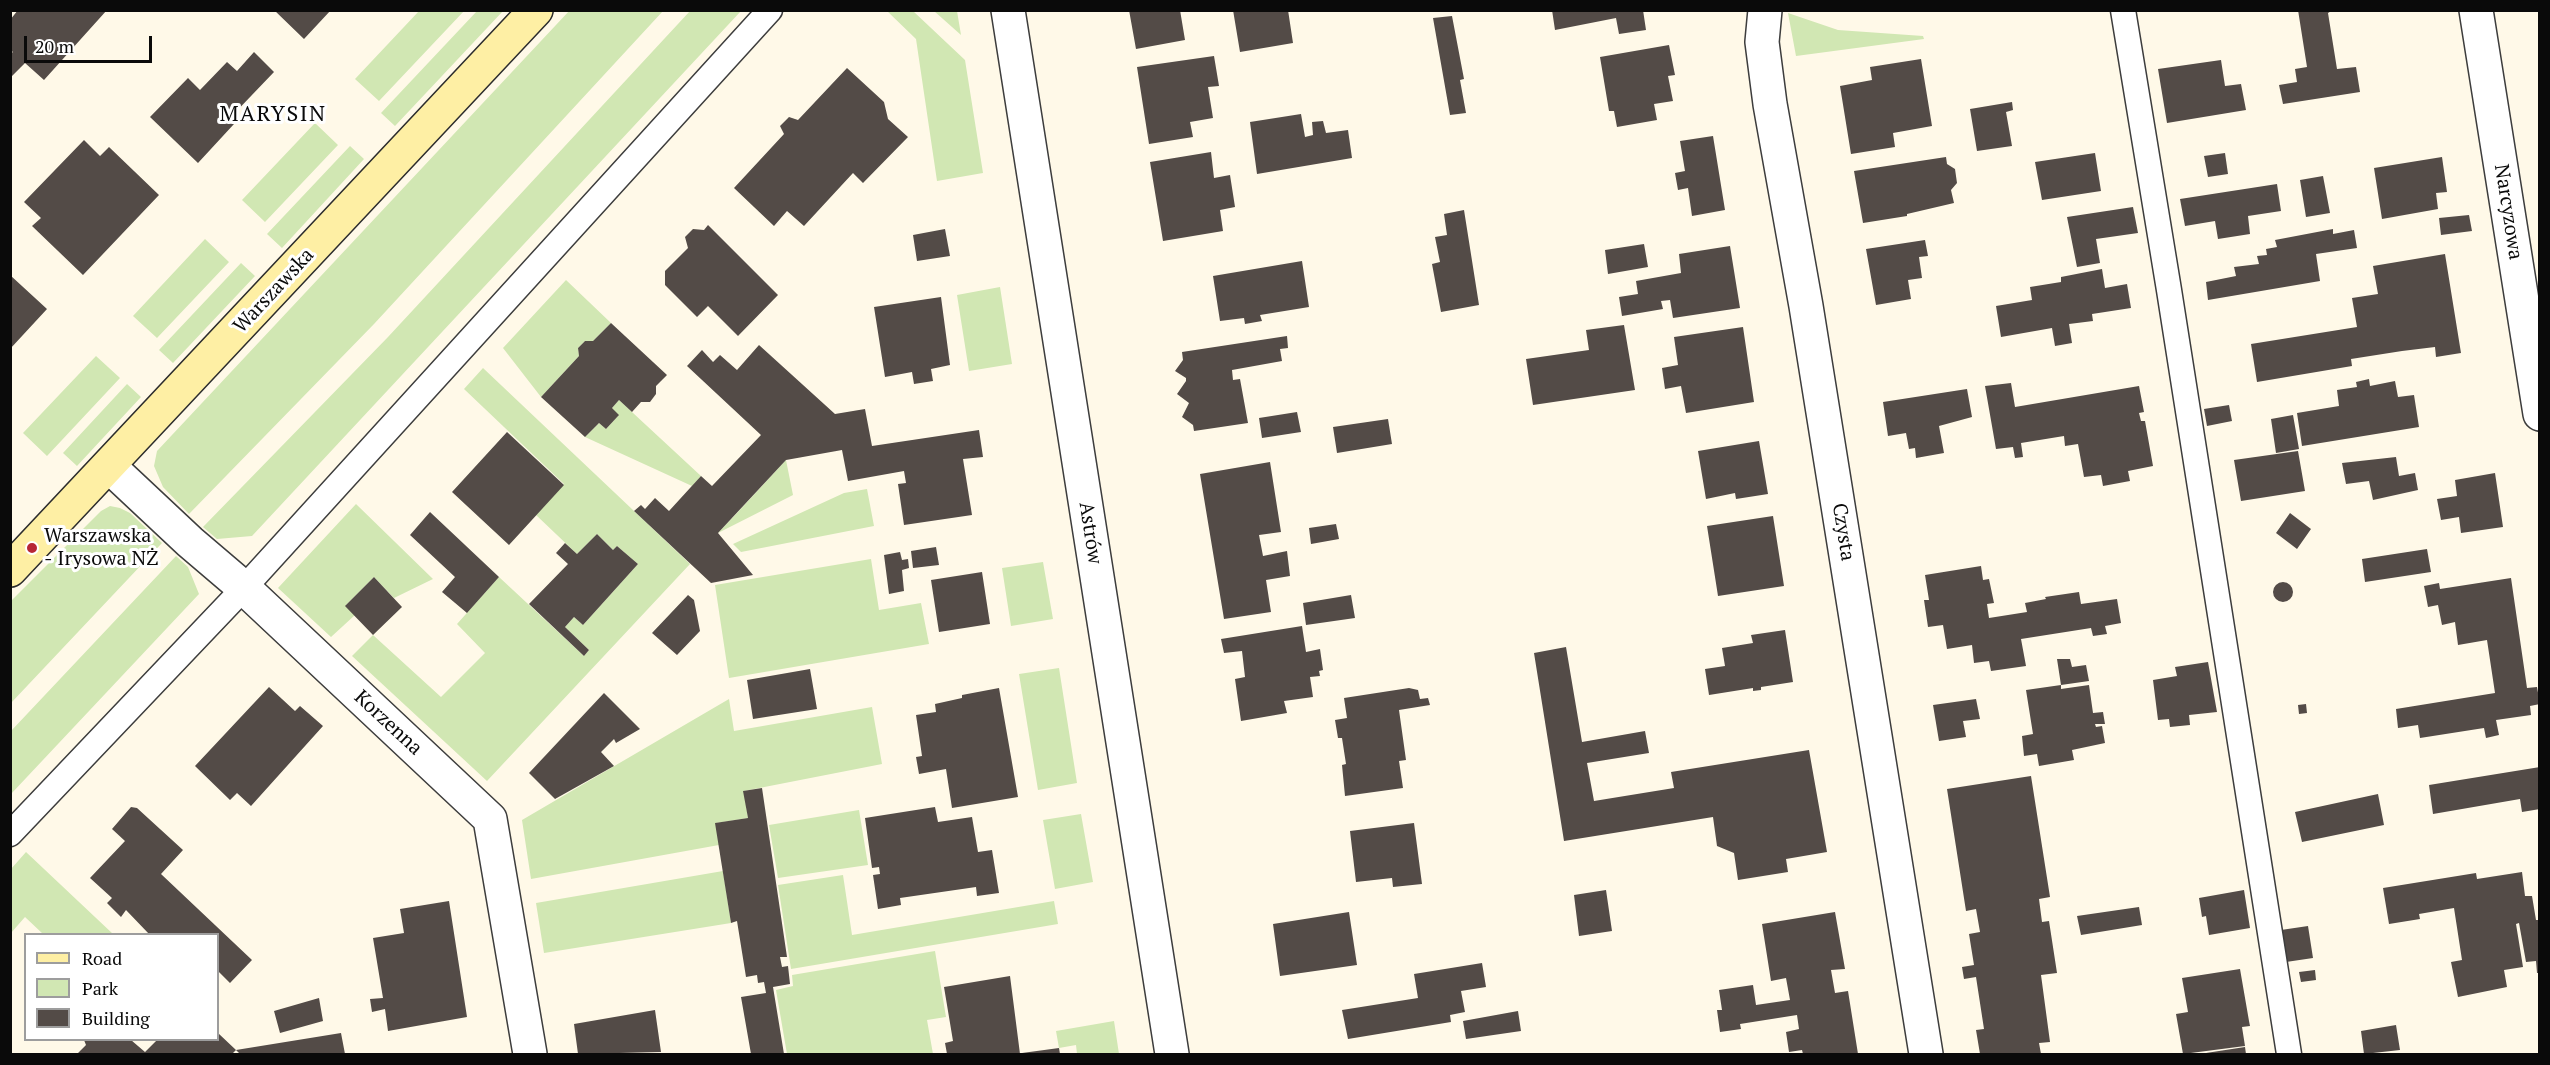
<!DOCTYPE html>
<html>
<head>
<meta charset="utf-8">
<style>
  body { margin:0 }
  #map { position:relative; width:2550px; height:1065px; overflow:hidden; background:#fff9e8; font-family:"PT Serif",serif }
  canvas { display:block }
  .frame { position:absolute; inset:0; border:12px solid #0a0a0a; pointer-events:none }
  .legend { position:absolute; left:24px; top:933px; width:195px; height:108px; box-sizing:border-box; background:#fff; border:2px solid #9d9d9d; margin:0; padding:8px 10px; list-style:none; font-size:18px; color:#0a0a0a }
  .legend li { display:flex; align-items:center; gap:12px; height:30px }
  .legend b { width:30px; border:2px solid #9d9d9d }
  .scale { position:absolute; left:24px; top:36px; width:128px; height:27px; box-sizing:border-box; border:3px solid #0a0a0a; border-top:0; padding-left:8px; font-size:18px; line-height:21px; white-space:nowrap; color:#0a0a0a; -webkit-text-stroke:4px #fff; paint-order:stroke }
</style>
</head>
<body>
<div id="map">
<canvas width="2550" height="1065"></canvas>
<div class="frame"></div>
<ul class="legend">
<li><b style="height:8px;background:#feefa4"></b>Road</li>
<li><b style="height:16px;background:#d1e7b3"></b>Park</li>
<li><b style="height:16px;background:#534b47"></b>Building</li>
</ul>
<div class="scale">20 m</div>
</div>
<script>
const c = document.querySelector('canvas').getContext('2d');
c.lineJoin = 'round';
function paint(path, color) { c.fillStyle = color; c.fill(path, 'evenodd'); }
const shape = rows => new Path2D(rows.map(r => 'M' + r).join(''));
function stroke(path, color, width, dash) { c.strokeStyle = color; c.lineWidth = width; c.lineCap = dash ? 'butt' : 'round'; c.setLineDash(dash || []); c.stroke(path); }
function drawText(font, color, halo, rows, align = 'center') {
  c.font = font + ' "PT Serif",serif'; c.lineWidth = 6; c.setLineDash([]); c.textBaseline = 'middle'; c.strokeStyle = halo; c.fillStyle = color; for (const [text, x, y, turn = 0] of rows) {
    c.save(); c.translate(x, y); c.rotate((+turn || 0) * Math.PI / 180); c.textAlign = isNaN(turn) ? turn : align; if (halo) c.strokeText(text, 0, 0); c.fillText(text, 0, 0); c.restore();
  }
}
const green = shape([
  [570,10,663,11,374,324,189,514,163,487,154,466,157,451],
  [419,11,464,11,379,101,355,79],
  [477,11,503,11,395,126,381,113],
  [690,11,741,11,252,536,217,539,203,527,388,337],
  [887,11,913,11,965,60,983,173,937,181,916,39],
  [934,11,957,11,961,35],
  [1788,13,1838,30,1923,36,1924,39,1796,56],
  [315,123,338,145,265,222,242,200],
  [350,146,364,159,282,248,267,234],
  [205,239,229,262,157,338,133,316],
  [241,263,255,276,173,363,159,350],
  [566,280,611,323,593,341,585,341,578,348,579,356,541,397,503,348],
  [1000,287,1012,364,969,371,957,295],
  [96,356,120,378,47,456,23,433],
  [483,368,690,564,487,781,352,656,373,635,441,697,485,653,457,624,499,577,584,656,589,650,565,627,574,617,583,625,638,564,617,546,613,550,597,534,577,554,536,515,564,484,464,389],
  [127,384,141,397,77,466,63,453],
  [619,400,701,476,692,486,585,437,599,423,606,429,618,416,612,408],
  [786,460,793,495,718,533,738,512],
  [867,489,874,526,741,552,733,544,844,493],
  [356,504,433,579,394,598,374,577,346,605,355,615,331,637,278,588],
  [110,506,120,508,130,513,162,543,11,703,11,601,101,511],
  [176,556,188,567,199,594,11,794,11,731],
  [871,559,879,610,921,603,929,644,729,678,715,585],
  [1043,562,1053,619,1011,626,1002,568],
  [1059,668,1077,783,1038,790,1019,674],
  [729,699,734,731,872,707,882,764,744,791,748,818,716,823,719,845,531,879,522,820],
  [859,810,868,865,778,878,769,825],
  [1081,814,1093,882,1055,889,1043,820],
  [26,852,113,934,43,934,25,917,11,933,11,869],
  [723,871,731,923,544,953,536,903],
  [843,875,852,935,1054,901,1058,924,791,969,778,885],
  [935,951,946,1017,927,1020,933,1054,787,1054,776,990,793,986,792,975],
  [1114,1021,1119,1054,1077,1054,1076,1045,1059,1048,1056,1031]
]);
const building = shape([
  [18,10,107,10,44,80,25,63,10,78,10,54,13,52,10,50,10,20],
  [274,10,331,10,304,39],
  [1129,10,1180,10,1185,40,1136,49],
  [1233,10,1288,10,1293,43,1240,52],
  [1552,10,1643,10,1646,30,1619,34,1616,18,1555,30],
  [2298,10,2333,10,2328,13,2337,69,2356,67,2360,92,2283,104,2279,85,2297,82,2295,69,2307,67],
  [1452,16,1464,79,1460,80,1466,113,1450,115,1433,18],
  [1669,45,1675,75,1668,76,1673,101,1654,104,1657,120,1617,127,1614,111,1609,111,1600,57],
  [254,52,274,72,229,119,234,124,198,163,150,117,188,78,200,90,227,62,237,71],
  [1214,56,1219,86,1208,87,1213,118,1190,122,1193,137,1149,144,1137,67],
  [1921,59,1932,126,1893,133,1895,147,1851,154,1840,86,1872,80,1870,67],
  [2221,60,2225,86,2241,84,2246,110,2167,123,2158,69],
  [847,68,884,102,888,119,908,137,863,183,853,173,804,226,787,211,774,226,734,188,784,134,780,126,789,117,798,120],
  [2012,102,2013,110,2006,112,2012,146,1977,151,1970,109],
  [1301,114,1305,137,1313,135,1312,122,1323,121,1326,133,1348,130,1352,158,1257,174,1250,122],
  [1713,136,1725,210,1692,216,1688,188,1678,190,1675,173,1685,171,1680,141],
  [84,140,100,156,109,147,159,195,83,275,32,226,41,218,24,202],
  [1211,152,1214,178,1230,175,1235,207,1220,210,1223,231,1163,241,1150,162],
  [2095,153,2101,191,2042,200,2035,162],
  [2225,153,2228,174,2208,177,2204,156],
  [1946,157,1947,164,1955,169,1957,183,1951,190,1954,203,1907,214,1907,216,1863,223,1854,171],
  [2442,157,2447,192,2436,193,2438,209,2382,219,2374,168],
  [2323,176,2330,213,2306,217,2300,180],
  [2277,184,2281,211,2248,216,2250,234,2218,239,2215,221,2185,226,2180,199],
  [2133,207,2138,233,2096,239,2100,263,2077,267,2067,217],
  [1464,210,1479,305,1441,312,1432,264,1440,262,1435,237,1447,235,1444,214],
  [2469,215,2472,231,2441,235,2439,218],
  [708,225,778,295,738,336,708,306,697,317,665,285,665,271,688,248,685,237,693,229,704,230],
  [945,229,950,256,917,261,913,235],
  [2333,229,2333,234,2354,230,2357,248,2316,254,2320,281,2208,300,2206,282,2236,276,2234,267,2259,264,2257,256,2267,255,2266,249,2277,247,2275,240],
  [1925,240,1928,256,1919,257,1922,278,1908,280,1911,299,1876,305,1866,249],
  [1644,244,1648,267,1608,274,1605,250],
  [1730,246,1740,308,1673,318,1670,300,1661,301,1663,309,1622,316,1619,297,1638,294,1636,281,1681,273,1679,254],
  [2445,254,2461,353,2436,357,2435,347,2402,351,2351,359,2352,366,2257,382,2251,344,2357,327,2352,298,2378,294,2373,266],
  [1302,261,1309,307,1260,315,1262,321,1245,324,1244,318,1220,321,1213,276],
  [2102,269,2105,288,2127,284,2131,308,2092,314,2093,321,2069,324,2072,343,2055,346,2052,328,2001,337,1996,306,2032,300,2030,287,2061,282,2061,277],
  [10,275,47,309,10,349],
  [941,297,950,365,931,369,933,381,914,384,912,372,885,377,874,307],
  [611,323,667,375,656,386,656,394,650,402,641,402,632,412,619,400,612,408,619,415,606,429,599,423,585,437,541,397,579,356,578,348,585,341,593,341],
  [1624,325,1635,390,1533,405,1526,359,1589,350,1586,330],
  [1743,327,1754,402,1686,413,1681,386,1665,389,1662,368,1678,365,1674,337],
  [1287,336,1288,348,1280,349,1282,361,1232,370,1233,380,1240,379,1248,423,1194,431,1193,425,1182,417,1189,403,1177,394,1186,381,1186,378,1175,371,1183,360,1182,352],
  [759,345,835,414,865,409,872,446,979,430,983,457,963,459,972,515,904,525,898,484,906,483,904,471,848,481,842,450,786,460,718,533,753,575,711,583,634,511,641,505,645,509,655,498,669,511,701,476,712,486,761,435,687,366,702,350,713,362,720,355,737,370],
  [2369,379,2370,386,2395,381,2398,397,2414,395,2419,427,2302,446,2297,413,2339,406,2337,390,2357,387,2356,382],
  [2011,383,2015,407,2139,386,2144,412,2139,413,2141,421,2145,421,2153,466,2128,471,2130,481,2103,486,2101,475,2084,477,2078,444,2065,446,2064,436,2021,443,2023,457,2015,458,2013,447,1996,449,1985,386],
  [1967,389,1972,417,1939,426,1944,453,1916,458,1915,448,1909,449,1906,433,1888,436,1883,402],
  [2229,405,2232,421,2207,426,2204,409],
  [1297,412,1301,432,1262,438,1259,418],
  [2293,415,2299,449,2276,453,2271,419],
  [1388,419,1392,444,1337,453,1333,427],
  [507,432,564,485,509,545,452,492],
  [1759,441,1768,494,1736,499,1735,493,1706,499,1698,451],
  [2298,451,2305,491,2241,501,2234,460],
  [2396,457,2399,476,2415,473,2418,490,2373,500,2369,481,2346,484,2342,463],
  [1270,462,1281,532,1259,535,1263,556,1287,551,1290,576,1266,580,1271,612,1224,619,1200,474],
  [2495,473,2503,527,2461,533,2459,517,2441,520,2437,499,2457,496,2455,480],
  [430,512,499,577,467,613,442,592,455,577,410,535],
  [2290,513,2311,529,2297,549,2276,533],
  [1773,516,1784,586,1718,596,1707,526],
  [1336,524,1339,539,1311,544,1309,528],
  [597,534,613,550,617,546,638,564,583,625,574,617,565,627,589,650,584,656,529,604,568,564,556,553,565,543,577,554],
  [936,547,939,565,913,568,911,551],
  [2427,549,2431,572,2365,582,2362,559],
  [900,552,902,560,908,559,909,568,902,570,904,591,889,594,884,555],
  [1981,566,1983,580,1989,579,1994,603,1987,604,1989,618,2027,612,2025,603,2046,599,2045,597,2079,592,2081,604,2117,599,2121,623,2105,626,2107,634,2093,636,2091,628,2021,639,2026,666,1991,671,1989,661,1974,663,1972,645,1947,649,1943,625,1928,627,1924,600,1929,600,1925,575],
  [982,572,990,624,939,632,931,580],
  [374,577,402,607,373,635,345,606],
  [2511,578,2527,688,2537,687,2540,704,2530,706,2531,715,2496,720,2499,735,2486,738,2484,728,2420,738,2418,725,2398,728,2396,709,2495,693,2487,640,2458,645,2455,622,2442,625,2438,605,2428,607,2424,586,2439,583,2440,589],
  '2273 592a10 10 0 1 1 20 0a10 10 0 1 1-20 0Z',
  [688,595,694,600,700,631,677,655,652,633],
  [1351,595,1355,618,1306,625,1303,603],
  [1302,626,1306,652,1320,649,1323,670,1319,671,1320,676,1310,677,1313,697,1284,701,1287,713,1241,721,1235,679,1245,677,1242,651,1224,653,1221,639],
  [1785,630,1793,682,1761,687,1761,690,1753,691,1753,688,1709,695,1705,669,1725,666,1722,648,1753,643,1751,635],
  [1566,647,1582,742,1645,731,1649,753,1587,763,1594,801,1674,788,1671,772,1809,750,1827,852,1786,859,1788,872,1738,880,1734,853,1717,846,1713,817,1564,841,1534,653],
  [2057,659,2070,659,2072,667,2086,665,2089,681,2061,685],
  [2208,662,2217,712,2189,715,2190,725,2170,727,2169,719,2158,720,2153,680,2177,676,2175,667],
  [810,669,817,709,753,719,747,680],
  [2061,685,2061,689,2089,685,2093,713,2103,712,2105,724,2095,724,2096,727,2102,726,2105,743,2072,750,2074,760,2039,766,2037,754,2024,756,2022,736,2033,734,2026,690],
  [269,687,295,711,300,706,323,726,251,806,237,793,230,800,195,766],
  [999,688,1018,797,952,808,946,769,919,774,916,757,922,756,916,715,936,712,935,704,962,698,962,695],
  [1409,688,1418,690,1420,699,1428,698,1430,705,1399,710,1406,760,1399,761,1403,788,1345,796,1342,765,1346,764,1342,738,1338,738,1335,720,1347,718,1344,698],
  [604,693,640,729,616,743,614,739,601,752,614,766,555,799,529,773],
  [1976,699,1980,719,1963,721,1966,737,1939,741,1933,705],
  [2306,704,2307,713,2299,714,2298,705],
  [2540,767,2540,809,2522,812,2520,799,2433,814,2429,785],
  [2031,776,2050,897,2039,899,2042,922,2049,921,2057,973,2041,975,2050,1042,2039,1043,2041,1054,1980,1054,1976,1030,1984,1029,1976,977,1964,979,1962,967,1974,965,1969,934,1980,932,1976,909,1966,911,1947,789],
  [762,788,787,957,780,957,782,967,788,966,790,984,773,987,784,1054,751,1054,741,997,766,993,764,982,758,983,757,975,746,977,737,921,731,923,715,823,748,818,743,791],
  [2378,794,2384,825,2302,842,2295,812],
  [131,807,137,808,183,850,161,874,252,960,230,983,218,971,218,934,149,934,126,910,121,917,107,903,112,898,90,878,125,841,112,829],
  [935,807,938,822,972,817,978,852,992,850,999,893,977,896,976,887,900,898,901,905,878,909,873,875,880,874,879,867,872,868,865,818],
  [1414,823,1422,884,1393,887,1392,878,1356,882,1350,831],
  [2522,872,2525,896,2532,896,2536,920,2540,920,2540,973,2537,973,2536,961,2526,962,2519,923,2516,924,2523,967,2504,970,2507,987,2458,997,2451,962,2462,960,2454,908,2419,914,2420,919,2389,924,2383,888,2476,873,2477,879],
  [1606,890,1612,931,1579,936,1574,895],
  [2244,890,2250,928,2209,935,2206,916,2202,917,2199,898],
  [449,901,467,1017,388,1031,385,1009,372,1012,370,999,383,998,373,938,404,933,400,909],
  [2139,907,2142,925,2081,935,2077,916],
  [1349,912,1357,965,1280,976,1273,924],
  [1835,912,1845,969,1831,970,1835,993,1848,991,1858,1054,1803,1054,1802,1050,1789,1052,1786,1032,1799,1029,1797,1015,1740,1024,1741,1029,1720,1032,1717,1010,1722,1010,1719,990,1753,985,1756,1005,1790,1000,1786,978,1771,981,1762,924],
  [2308,926,2313,958,2286,962,2281,930],
  [1482,963,1486,987,1461,991,1465,1012,1450,1015,1451,1022,1348,1039,1342,1010,1418,998,1414,974],
  [2240,969,2249,1021,2250,1026,2242,1027,2245,1046,2183,1054,2176,1014,2188,1012,2182,978],
  [2315,970,2316,980,2301,982,2299,972],
  [1010,976,1020,1054,947,1054,945,1043,953,1041,944,987],
  [319,998,323,1021,280,1033,274,1011],
  [655,1010,661,1052,578,1054,574,1024],
  [1518,1011,1521,1031,1466,1039,1463,1021],
  [2396,1025,2400,1050,2364,1054,2361,1031],
  [218,1033,236,1050,341,1033,345,1054,240,1054,236,1050,232,1054,77,1054,86,1045,84,1040,131,1040,145,1052,157,1040,218,1040],
  [2245,1047,2246,1054,2206,1054,2206,1053],
  [1059,1048,1060,1054,1022,1054,1022,1053]
]);
const lane = shape([
  [2123,10,2169,290,2289,1054],
  [10,834,244,588,770,10]
]);
const street = shape([
  [1008,10,1172,1054],
  [1765,10,1762,42,1770,104,1806,306,1926,1054],
  [2476,10,2540,414],
  [110,467,190,542,244,588,490,819,530,1054]
]);
const secondary = shape([
  [10,570,536,10]
]);
const markers = [
  [32,548,6,"#b72635"]
];
const streetNames = [
  ["Narcyzowa",2508,212,81],
  ["Warszawska",274,291,-47],
  ["Czysta",1843,532,81],
  ["Astrów",1090,533,81],
  ["Korzenna",388,723,43]
];
const poiNames = [
  ["Warszawska",44,536],
  ["- Irysowa NŻ",44,559]
];
const quarterNames = [
  ["MARYSIN",273,115]
];
paint(green, '#d1e7b3');
paint(building, '#534b47');
stroke(lane, '#3d3d3d', 27);
stroke(street, '#3d3d3d', 36);
stroke(secondary, '#2c2c2c', 36);
stroke(lane, '#fff', 24);
stroke(street, '#fff', 33);
stroke(secondary, '#feefa4', 33);
for (const [x, y, r, color] of markers) { const dot = new Path2D(); dot.arc(x, y, r, 0, 2 * Math.PI); c.fillStyle = color; c.fill(dot); stroke(dot, '#fff', 2); }
drawText('20px', '#0a0a0a', '#fff', streetNames);
drawText('20px', '#0a0a0a', '#fff', poiNames, 'left');
c.letterSpacing = '1.5px';
drawText('22px', '#0a0a0a', '#fff', quarterNames);
c.letterSpacing = '0px';
</script>
</body>
</html>
